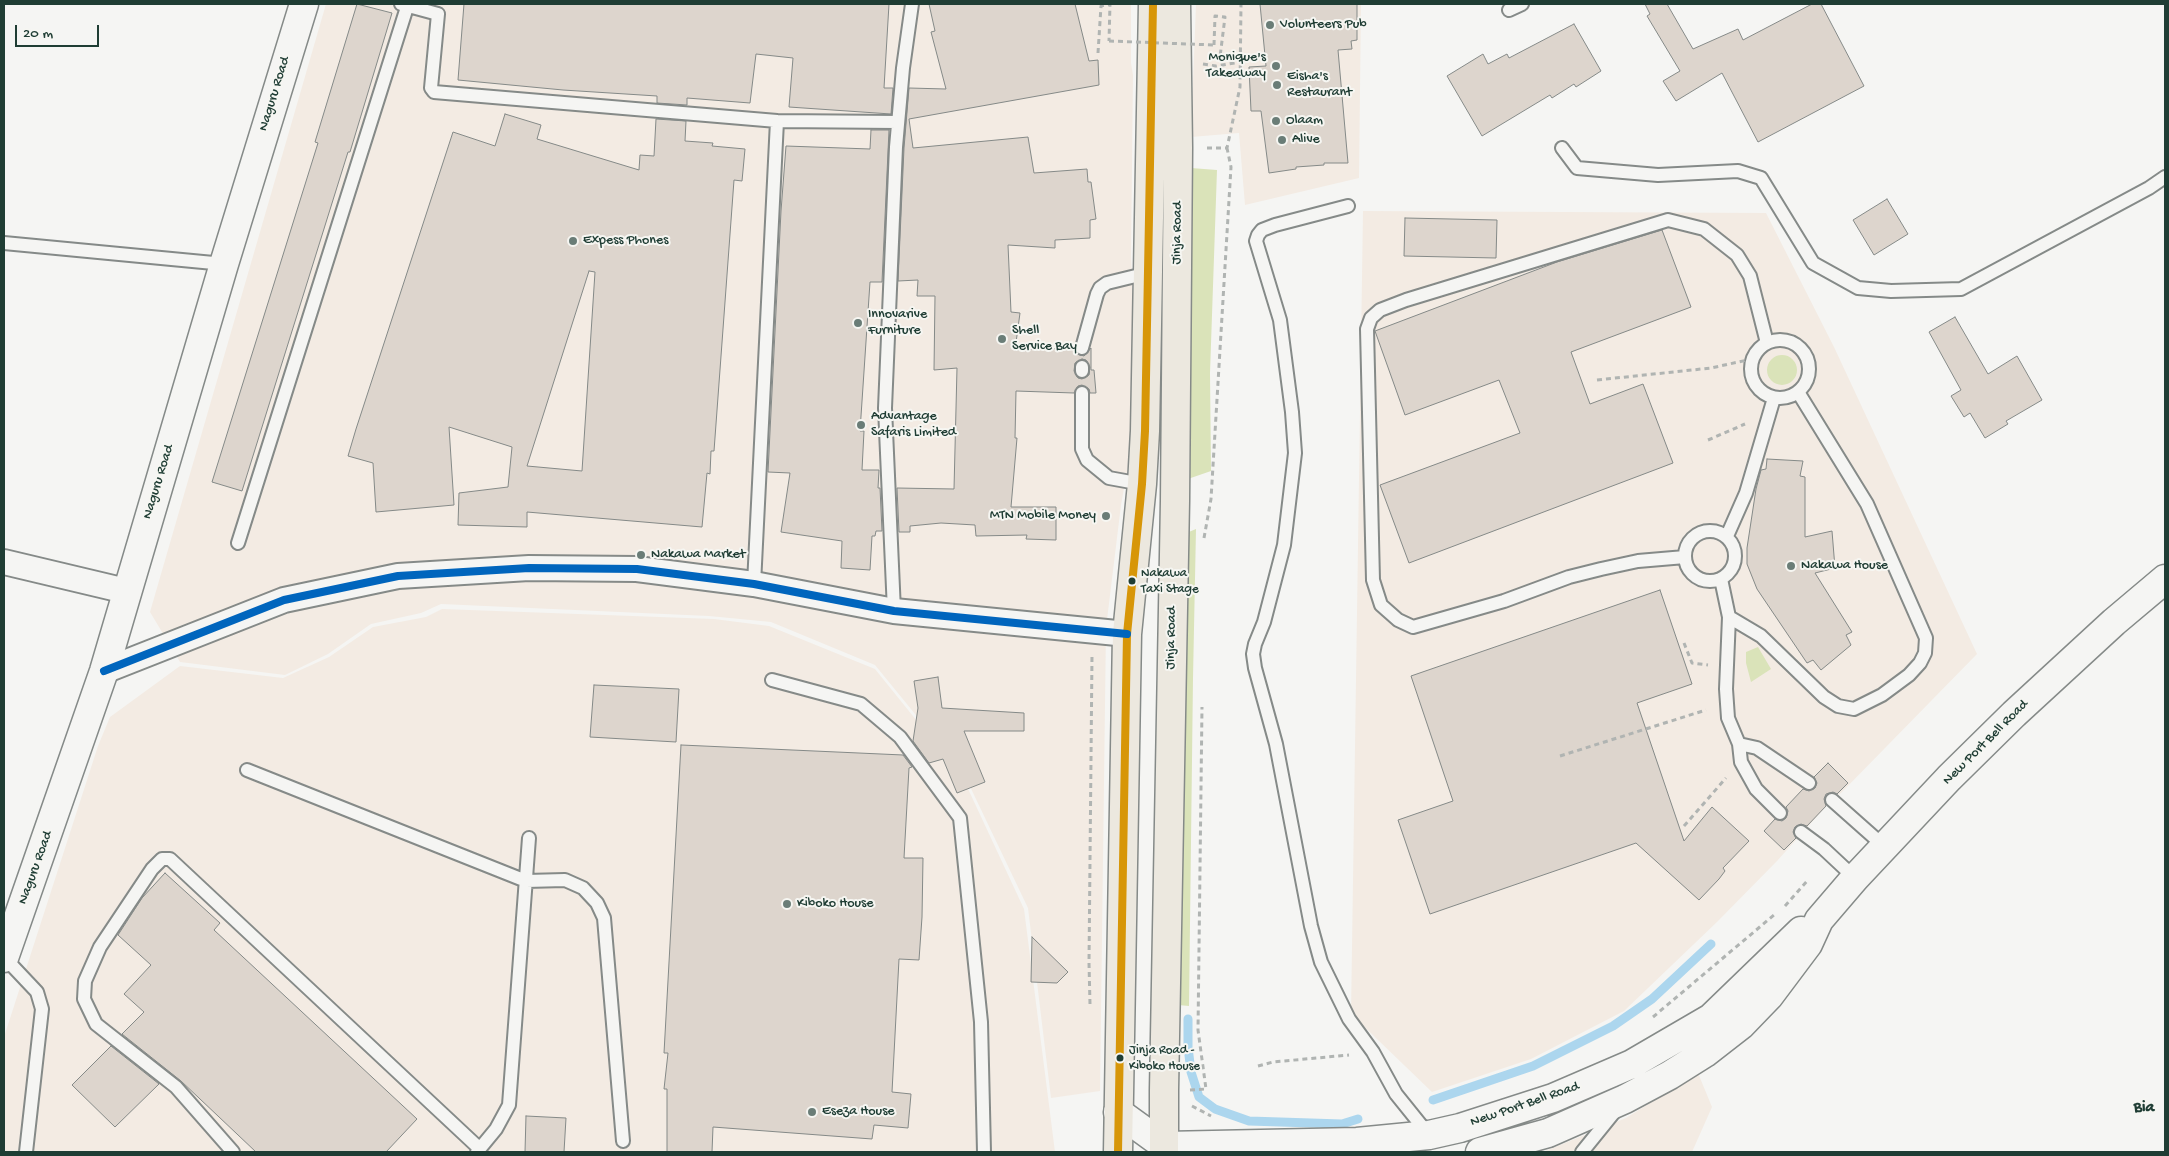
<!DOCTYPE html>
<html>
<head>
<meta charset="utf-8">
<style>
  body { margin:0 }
  #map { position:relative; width:2169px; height:1156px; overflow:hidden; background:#f5f5f3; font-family:"Gochi Hand",sans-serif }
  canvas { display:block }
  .frame { position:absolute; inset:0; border:5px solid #1f3d34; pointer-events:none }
  .scale { position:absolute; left:15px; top:25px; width:84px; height:22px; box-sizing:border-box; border:2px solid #1f3d34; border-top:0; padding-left:6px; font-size:15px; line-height:18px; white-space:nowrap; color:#1f3d34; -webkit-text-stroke:4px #f6f6f2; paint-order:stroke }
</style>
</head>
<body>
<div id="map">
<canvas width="2169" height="1156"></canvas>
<div class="frame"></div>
<div class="scale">20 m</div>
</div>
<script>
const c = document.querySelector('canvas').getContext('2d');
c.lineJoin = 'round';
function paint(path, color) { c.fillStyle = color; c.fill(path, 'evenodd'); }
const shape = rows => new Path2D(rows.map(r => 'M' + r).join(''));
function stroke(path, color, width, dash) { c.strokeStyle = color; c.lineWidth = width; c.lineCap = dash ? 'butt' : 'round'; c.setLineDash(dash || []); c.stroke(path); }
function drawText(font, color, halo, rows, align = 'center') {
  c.font = font + ' "Gochi Hand",sans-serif'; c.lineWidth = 4; c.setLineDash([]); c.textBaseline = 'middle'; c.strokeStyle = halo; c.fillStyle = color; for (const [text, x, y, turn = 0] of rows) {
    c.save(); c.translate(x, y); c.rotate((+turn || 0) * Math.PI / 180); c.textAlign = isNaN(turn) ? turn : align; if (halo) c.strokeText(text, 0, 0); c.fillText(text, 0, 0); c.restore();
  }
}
const built = shape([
  [326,4,1131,4,1131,63,1133,75,1131,256,1133,304,1130,455,1121,505,1106,628,1100,1091,1051,1098,1028,908,964,774,875,665,771,622,709,616,441,604,421,613,371,624,328,654,285,675,180,662,150,612],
  [1196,4,1361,4,1359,178,1245,205,1239,133,1191,137],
  [1363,211,1766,213,1834,347,1977,654,1841,793,1832,800,1777,861,1717,922,1624,1011,1531,1059,1432,1092,1351,1014],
  [442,609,714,619,769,626,875,669,963,778,1024,909,1055,1152,4,1152,4,1037,98,746,110,717,180,666,283,678,329,657,373,627,426,617],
  [1698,1073,1712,1107,1692,1152,1543,1152,1626,1118]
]);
const green = shape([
  [1191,168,1217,170,1210,373,1211,471,1185,480],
  '1767 370a15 15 0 1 1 30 0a15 15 0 1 1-30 0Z',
  [1196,529,1193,678,1189,1006,1178,1005,1184,534],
  [1758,647,1771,669,1751,682,1746,663,1746,652]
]);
const stream = shape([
  [1188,1019,1188,1047,1191,1072,1199,1097,1215,1109,1249,1121,1342,1124,1358,1119],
  [1433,1100,1533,1066,1613,1026,1652,999,1711,944]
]);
const building = shape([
  [357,4,392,13,350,152,348,152,242,491,212,482,318,143,315,142,357,4],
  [464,4,889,4,884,88,893,88,891,114,789,107,793,58,756,54,750,103,687,98,687,105,657,103,657,96,563,90,458,80,464,4],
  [929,4,1075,4,1089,61,1098,60,1099,85,909,119,913,148,1028,137,1034,173,1087,169,1088,182,1091,182,1096,219,1090,220,1090,238,1055,240,1055,248,1008,245,1011,312,1020,313,1015,350,1074,348,1077,354,1084,356,1091,348,1091,370,1094,370,1096,393,1090,393,1089,389,1082,385,1078,386,1074,393,1016,391,1015,438,1017,438,1011,507,1056,507,1056,540,1026,539,1027,535,976,536,975,525,941,523,910,526,910,532,899,532,897,488,954,489,957,368,934,370,935,296,917,296,918,280,898,281,904,148,909,88,946,89,931,32,935,31,929,4],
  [1082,359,1086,360,1090,367,1089,375,1082,379,1078,378,1074,371,1075,363,1082,359],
  [1260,4,1357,4,1357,40,1351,41,1352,49,1338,50,1348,163,1324,163,1324,165,1296,167,1296,169,1269,173,1261,111,1251,111,1249,67,1266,66,1260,4],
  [1645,4,1667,4,1693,49,1738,29,1743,40,1812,4,1821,4,1864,86,1758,142,1722,73,1676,101,1663,81,1680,71,1647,16,1650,14,1645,4],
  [1574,24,1601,71,1576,87,1574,84,1552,98,1550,95,1482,136,1447,76,1483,54,1488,64,1507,54,1509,58,1574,24],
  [505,114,541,125,537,139,639,170,640,155,654,156,656,119,686,121,685,141,713,143,712,146,745,149,742,181,734,180,714,451,711,451,710,474,707,473,702,527,527,512,527,527,458,525,459,493,508,487,512,447,449,427,454,505,376,512,373,463,348,456,356,429,453,132,495,146,505,114],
  [589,271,595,272,582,471,527,466,589,271],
  [871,130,889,130,882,282,870,282,860,431,864,431,862,470,879,470,878,488,880,488,882,531,876,531,875,536,872,536,870,570,841,568,842,541,781,532,790,473,768,472,781,211,786,146,870,149,871,130],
  [1887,199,1908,234,1874,255,1853,220,1887,199],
  [1405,218,1497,220,1496,258,1404,256,1405,218],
  [1662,230,1691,307,1571,352,1590,404,1643,384,1673,463,1409,563,1380,485,1520,433,1499,380,1405,415,1375,331,1557,262,1662,230],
  [1955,317,1988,374,2017,356,2042,400,2006,421,2008,424,1985,438,1970,413,1964,417,1951,396,1961,390,1929,332,1955,317],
  [1767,459,1803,461,1800,476,1805,477,1805,537,1832,531,1835,568,1815,573,1852,632,1846,635,1851,645,1821,670,1813,660,1807,663,1757,589,1747,564,1747,548,1756,489,1761,470,1766,469,1767,459],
  [1660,590,1692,684,1637,703,1684,841,1712,807,1749,841,1723,868,1725,871,1719,879,1699,900,1636,843,1430,914,1398,820,1453,801,1411,676,1660,590],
  [938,677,942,708,1024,713,1024,731,964,731,985,782,957,793,943,759,929,763,913,741,918,708,914,681,938,677],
  [594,685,679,689,676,742,590,737,594,685],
  [681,745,903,755,912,767,909,768,904,858,923,858,922,917,919,960,899,959,892,1092,911,1094,908,1128,874,1125,872,1139,713,1127,712,1152,667,1152,667,1089,664,1089,668,1053,664,1053,681,745],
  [1828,763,1848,783,1837,794,1833,792,1826,794,1824,799,1826,806,1807,826,1801,824,1795,827,1793,832,1796,838,1784,850,1764,831,1775,819,1782,821,1786,818,1788,811,1786,807,1803,789,1809,791,1815,788,1817,783,1814,777,1828,763],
  [165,873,220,923,214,930,417,1119,386,1152,256,1152,181,1081,122,1034,144,1012,124,994,151,965,118,935,142,898,165,873],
  [1032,937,1068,972,1057,983,1031,982,1032,937],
  [111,1046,159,1084,115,1127,72,1085,111,1046],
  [526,1116,566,1118,564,1152,525,1152,526,1116]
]);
const path = shape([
  [1214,45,1215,16,1225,17,1220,57],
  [1098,53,1101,6,1110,4,1109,41],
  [1203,64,1216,66,1241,62],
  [1207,148,1227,148,1240,87,1241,4],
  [1597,380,1711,368,1752,359],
  [1708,440,1745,424],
  [1204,538,1211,499,1231,167,1227,148],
  [1684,643,1692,663,1708,665],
  [1560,756,1706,710],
  [1684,826,1726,778],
  [1785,906,1808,880],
  [1090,1004,1089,963,1092,656],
  [1653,1017,1774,915],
  [1258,1066,1273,1062,1349,1055],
  [1190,1090,1206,1089,1198,1030,1202,707],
  [1192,1106,1211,1116]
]);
const service = shape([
  [401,4,438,14,431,88,434,92,777,121],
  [1509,10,1522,4],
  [1562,148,1577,168,1658,175,1738,171,1761,178,1813,263,1858,288,1891,291,1961,289,2149,188,2165,177],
  [1348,206,1275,225,1262,230,1258,235,1256,241,1280,320,1292,412,1295,453,1284,545,1264,622,1255,644,1253,654,1255,668,1276,744,1311,926,1321,962,1349,1019,1373,1052,1396,1094,1429,1135],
  [4,243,224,264],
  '1751 369a29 29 0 1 1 58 0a29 29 0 1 1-58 0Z',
  [1082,348,1097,294,1100,288,1107,283,1148,273],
  [1082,367,1082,371],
  [1082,393,1082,449,1087,460,1109,478,1142,484],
  '1685 556a25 25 0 1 1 50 0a25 25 0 1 1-50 0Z',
  [1727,536,1746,493,1774,398],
  [238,543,408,4],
  [1685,557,1638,561,1601,569,1569,577,1504,601,1413,627,1398,620,1381,605,1373,580,1367,329,1371,318,1380,310,1406,300,1668,220,1704,229,1737,255,1750,276,1767,343],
  [1721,579,1729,617,1726,689,1728,718,1739,744,1741,762,1756,789,1780,813],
  [754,584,777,121,898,122],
  [894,611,885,408,896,147,903,68,912,4],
  [1729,617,1761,636,1824,697,1838,706,1854,709,1882,695,1909,675,1920,663,1925,653,1926,638,1867,504,1798,392],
  [772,680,861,704,900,737,960,818,981,1022,984,1152],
  [1739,744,1757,748,1809,783],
  [247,770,526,881,565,880,583,888,597,903,604,918,623,1141],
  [1832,800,1885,847],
  [1801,832,1824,849,1855,878],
  [4,957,37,992,42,1009,26,1152],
  [233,1152,176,1087,96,1024,84,999,85,981,100,947,152,869,162,859,170,859,480,1149],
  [477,1152,496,1129,509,1105,529,838],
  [1582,1152,1616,1110]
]);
const minor = shape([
  [4,562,126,591],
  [104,671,284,600,398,576,529,568,637,569,754,584,894,611,1127,634]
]);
const tertiary = shape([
  [4,958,104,671,224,264,304,4]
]);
const secondary = shape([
  [1118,1112,1165,1146,1357,1142,1429,1135,1460,1128,1553,1098,1632,1064,1711,1018,1801,931],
  [1480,1152,1548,1133,1625,1099,1670,1075,1705,1053,1741,1025,1769,996,1808,944,1819,920,1855,878,1949,778,2014,714,2114,622,2165,579]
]);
const trunk = shape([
  [1118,1152,1127,634,1142,484,1145,431,1153,4],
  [1164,1152,1164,1090,1175,501,1178,148,1176,4]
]);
const pathBridge = shape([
  [1109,41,1214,45]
]);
const bus1 = shape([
  [1118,1152,1127,634,1142,484,1145,431,1153,4]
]);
const bus2 = shape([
  [104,671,284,600,398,576,529,568,637,569,754,584,894,611,1127,634]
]);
const markers = [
  [1270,25,5,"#6a7d77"],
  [1276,66,5,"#6a7d77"],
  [1277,85,5,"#6a7d77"],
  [1276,121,5,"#6a7d77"],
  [1282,140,5,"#6a7d77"],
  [573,241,5,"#6a7d77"],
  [858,323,5,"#6a7d77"],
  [1002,339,5,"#6a7d77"],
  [861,425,5,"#6a7d77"],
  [1106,516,5,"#6a7d77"],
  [641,555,5,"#6a7d77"],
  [1791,566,5,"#6a7d77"],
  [1132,581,4.5,"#1f3d34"],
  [787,904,5,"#6a7d77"],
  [1120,1058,4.5,"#1f3d34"],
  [812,1112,5,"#6a7d77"]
];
const busNames = [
  ["Nakawa",1141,574],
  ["Taxi Stage",1141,590],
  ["Jinja Road -",1129,1051],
  ["Kiboko House",1129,1067]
];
const poiNames = [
  ["Volunteers Pub",1280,25],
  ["Monique's",1266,58,"right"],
  ["Takeaway",1266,74,"right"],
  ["Eisha's",1287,77],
  ["Restaurant",1287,93],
  ["Olaam",1286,121],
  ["Alive",1292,140],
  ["Expess Phones",583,241],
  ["Innovarive",868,315],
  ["Furniture",868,331],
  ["Shell",1012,331],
  ["Service Bay",1012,347],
  ["Advantage",871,417],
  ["Safaris Limited",871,433],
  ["MTN Mobile Money",1096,516,"right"],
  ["Nakawa Market",651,555],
  ["Nakawa House",1801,566],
  ["Kiboko House",797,904],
  ["Eseza House",822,1112]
];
const streetNames = [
  ["Naguru Road",275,94,-73],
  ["Jinja Road",1178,233,-89],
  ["Naguru Road",159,482,-73],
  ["Jinja Road",1172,638,-89],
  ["New Port Bell Road",1986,743,-45],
  ["Naguru Road",36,868,-70],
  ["New Port Bell Road",1525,1105,-19]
];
const quarterNames = [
  ["Bia",2144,1109]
];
paint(built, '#f3ebe3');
paint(green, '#dae3b9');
stroke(stream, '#acd6ee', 9);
paint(building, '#ddd5cd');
stroke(building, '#858a88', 1);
stroke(service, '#858a88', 16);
stroke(minor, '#858a88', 28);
stroke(tertiary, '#858a88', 31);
stroke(secondary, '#858a88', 31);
stroke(trunk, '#858a88', 31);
stroke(path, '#b0b4b2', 3, [5, 4]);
stroke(service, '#f5f5f3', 12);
stroke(minor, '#f5f5f3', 24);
stroke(tertiary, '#f5f5f3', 28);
stroke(secondary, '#f5f5f3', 28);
stroke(trunk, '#ece8df', 28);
stroke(pathBridge, '#b0b4b2', 3, [5, 4]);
stroke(bus1, '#d79608', 8);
stroke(bus2, '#0065bd', 8);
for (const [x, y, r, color] of markers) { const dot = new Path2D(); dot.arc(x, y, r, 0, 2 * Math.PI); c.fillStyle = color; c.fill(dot); stroke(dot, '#f6f6f2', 2); }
drawText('13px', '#1f3d34', '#f6f6f2', busNames, 'left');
drawText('14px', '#1f3d34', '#f6f6f2', poiNames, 'left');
drawText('14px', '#1f3d34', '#f6f6f2', streetNames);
drawText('bold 16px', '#1f3d34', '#f6f6f2', quarterNames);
</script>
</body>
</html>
